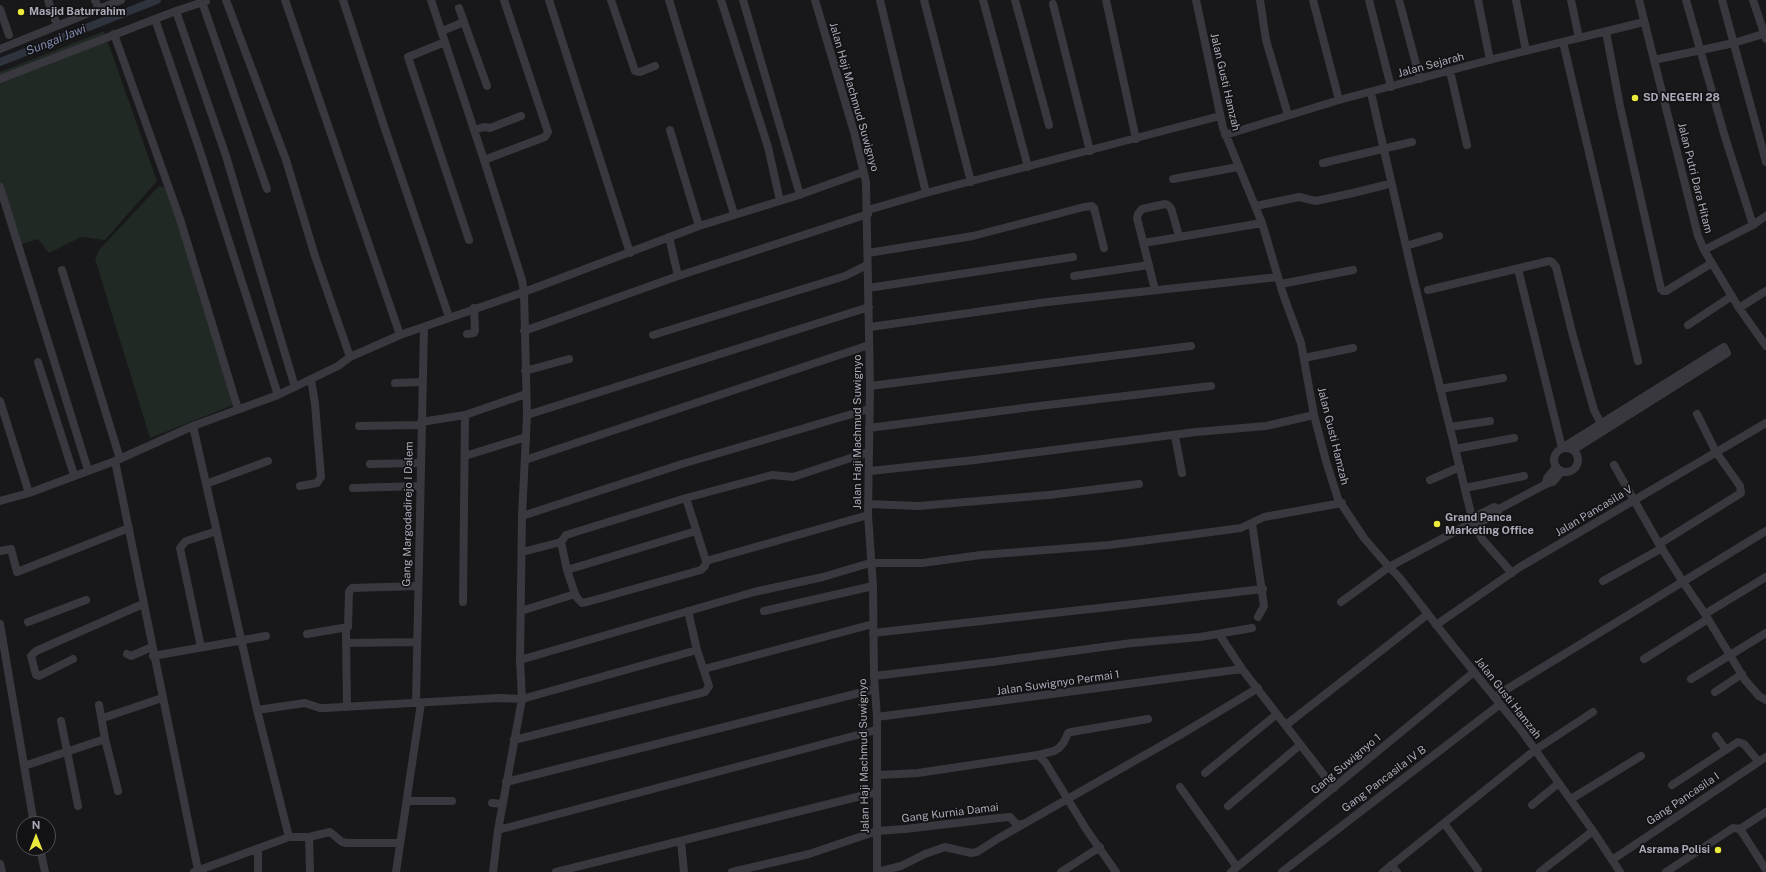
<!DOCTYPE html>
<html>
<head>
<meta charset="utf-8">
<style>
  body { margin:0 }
  #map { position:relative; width:1766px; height:872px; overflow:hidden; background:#181719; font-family:"Public Sans",sans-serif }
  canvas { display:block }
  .north { position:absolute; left:16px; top:816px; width:40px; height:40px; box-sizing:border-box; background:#131214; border:1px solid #4f4f56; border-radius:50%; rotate:0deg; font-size:11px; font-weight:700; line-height:16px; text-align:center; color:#aaaab8 }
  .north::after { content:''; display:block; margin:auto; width:14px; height:18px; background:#eaea3d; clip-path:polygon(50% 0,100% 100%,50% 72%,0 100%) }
</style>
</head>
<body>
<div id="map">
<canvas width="1766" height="872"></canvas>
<div class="north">N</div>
</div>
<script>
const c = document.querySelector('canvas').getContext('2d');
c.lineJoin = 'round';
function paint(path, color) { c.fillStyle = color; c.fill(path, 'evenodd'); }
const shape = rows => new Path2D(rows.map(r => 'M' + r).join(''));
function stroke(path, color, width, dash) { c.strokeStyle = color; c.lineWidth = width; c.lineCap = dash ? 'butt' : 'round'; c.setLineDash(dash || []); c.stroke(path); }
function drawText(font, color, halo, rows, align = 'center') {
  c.font = font + ' "Public Sans",sans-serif'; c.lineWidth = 3.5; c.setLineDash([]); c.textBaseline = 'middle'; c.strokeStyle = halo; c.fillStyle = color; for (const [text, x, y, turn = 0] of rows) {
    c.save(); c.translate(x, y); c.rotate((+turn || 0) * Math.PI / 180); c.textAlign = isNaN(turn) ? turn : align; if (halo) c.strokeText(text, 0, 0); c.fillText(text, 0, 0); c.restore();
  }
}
const green = shape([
  [104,31,157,181,105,240,81,237,49,253,38,239,16,246,0,191,0,72],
  [159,186,168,189,236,404,150,438,95,259,99,250]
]);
const canal = shape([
  [0,62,157,0]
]);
const minor = shape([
  [48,0,57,25],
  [95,0,99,9],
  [226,0,286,160,315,256,350,357],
  [285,0,400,335],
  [343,0,385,129,449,317],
  [431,0,484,160,522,280,524,292,527,415,522,516,520,660,522,699,498,830,493,872],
  [549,0,630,253],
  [611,0,635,71,640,72,655,66],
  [669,0,734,214],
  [721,0,768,147,780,201],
  [743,0,800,195],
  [815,0,854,132,866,182,870,386,868,515,873,586,874,676,877,717,877,872],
  [880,0,926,193],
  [924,0,971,182],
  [983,0,1028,167],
  [1015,0,1049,125],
  [1106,0,1136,139],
  [1196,0,1223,128,1262,223,1283,294,1301,343,1314,415,1326,461,1338,499,1364,538,1389,567,1399,577,1449,641,1521,730,1593,831,1620,872],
  [1260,0,1266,40,1288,115],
  [1313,0,1339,100],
  [1369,0,1391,87],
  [1399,0,1420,79],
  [1478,0,1490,60],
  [1516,0,1526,51],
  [1571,0,1579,38],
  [1639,0,1698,236,1704,250,1739,308,1766,346],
  [1686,0,1725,137,1753,225],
  [1722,0,1766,162],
  [1753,0,1766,39],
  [202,2,267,189],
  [1053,4,1090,151],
  [459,8,464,22],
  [0,9,9,35],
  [176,11,206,1],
  [442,31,464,22,487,86],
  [1606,32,1620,106,1661,289,1663,291,1666,291,1712,263],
  [114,34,180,219,238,409],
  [445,42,408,57,469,240],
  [1563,42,1638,361],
  [0,49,121,0],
  [1654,60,1734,43,1766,33],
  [1450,71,1467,145],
  [0,79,155,19],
  [1371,93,1413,277,1473,522,1482,539,1512,573],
  [474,130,484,127,490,128,521,116],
  [670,130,699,226],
  [1225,135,1339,100,1497,58,1644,22],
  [484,160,545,137,548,132,504,0],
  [1323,163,1412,142],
  [1173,179,1238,167],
  [0,187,88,470],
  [1256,206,1299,197,1316,201,1353,193,1385,185],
  [868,210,926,193,1220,116],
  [669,237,678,276],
  [1144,243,1262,223],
  [1406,246,1439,236],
  [1704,250,1753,225,1766,216],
  [868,253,973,236,1084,207,1092,206,1094,208,1104,248],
  [1518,269,1562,448,1724,347,1727,353,1573,450],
  [62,270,120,459],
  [1074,276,1149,265],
  [1281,284,1353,270],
  [868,288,1073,257],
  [1155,290,1137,218,1138,214,1142,209,1165,204,1168,205,1171,208,1179,236],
  [1428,290,1549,261,1552,262,1556,267,1573,336,1594,410,1601,424],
  [1739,308,1766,291],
  [1688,325,1732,296],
  [870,327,1047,302,1278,277],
  [524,331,678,276,868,214],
  [467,334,474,333,475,331,474,308],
  [653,335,845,276,867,265],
  [1304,358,1353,348],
  [38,362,74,475],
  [525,371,569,359],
  [395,383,422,382],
  [870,386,1191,346],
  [1440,389,1503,378],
  [278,395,200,151,155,19,176,11,226,156,295,387],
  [0,401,29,493],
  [527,415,869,307],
  [421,422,465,415,526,394],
  [193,426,257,710],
  [359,426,421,425],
  [1450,427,1490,421],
  [869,428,1039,406,1211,386],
  [1175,436,1182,473],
  '1554 460a12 12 0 1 1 24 0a12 12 0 1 1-24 0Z',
  [1455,449,1514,438],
  [465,456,526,437],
  [525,460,869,345],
  [115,461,198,870],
  [370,464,420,463],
  [1614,465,1659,544,1683,582,1705,614,1745,680,1759,696,1766,700],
  [870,471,975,460,1196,432,1266,426,1314,415],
  [1430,480,1460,467],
  [206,484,268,461],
  [1546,484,1547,478,1556,467],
  [300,486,317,483,321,477,315,404,311,379],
  [353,488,420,486],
  [1465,488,1524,476],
  [686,498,706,561],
  [0,501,29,493,115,461,193,426,278,395,338,366,350,357,400,335,524,292,699,226,796,196,863,172],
  [869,504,918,506,1049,495,1139,484],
  [522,516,682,464,869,409],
  [1472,518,1494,507,1499,509],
  [1252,523,1264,606,1258,617],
  [1475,525,1497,514,1499,509,1546,484,1553,482,1562,471],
  [1659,544,1741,493,1740,486,1716,452,1697,414],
  [0,551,11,549,17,572,129,528],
  [522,552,561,542],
  [567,570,696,531],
  [1603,581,1662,548],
  [575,594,567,570,561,542,566,535,686,498,772,475,793,477,869,452],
  [463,602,465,415],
  [1341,602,1389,567,1473,522],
  [521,611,575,594,578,599,582,603,587,602,701,570,705,566,706,561,868,515],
  [764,611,873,586],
  [1705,614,1766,577],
  [28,622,86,600],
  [0,624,34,824],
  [1436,625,1520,567,1766,423],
  [346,628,347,707],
  [873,633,1117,606,1263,589],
  [307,634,348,627,349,592,352,588,418,586],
  [1219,634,1242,669,1334,788],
  [346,643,417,642],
  [201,647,180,548,186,541,217,531],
  [127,654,131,656,152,647],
  [153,656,266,636],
  [73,659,39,676,36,675,31,656,36,651,143,604],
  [1644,659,1708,619],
  [520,660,754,592,823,577,870,563,922,563,981,555,1109,545,1181,536,1241,528,1264,517,1342,503],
  [704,669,873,624],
  [874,676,992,662,1132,643,1200,637,1252,628],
  [1691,679,1766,633],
  [1715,692,1742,674],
  [1494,697,1766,531],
  [416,703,424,327],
  [99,705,105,739],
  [106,717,162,698],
  [877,717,1242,669],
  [61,721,78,806],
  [1286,725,1428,614],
  [1716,736,1726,750],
  [514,740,705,692,709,686,697,650,688,611],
  [1038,755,1054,751,1059,748,1064,742,1068,733,1071,732,1148,719],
  [24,766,105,739,118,791],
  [1205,773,1277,714],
  [878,775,918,773,1038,755,1045,762,1086,829,1116,872],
  [506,782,875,689],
  [1672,785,1738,742,1744,744,1759,762],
  [1180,787,1237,867],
  [1571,799,1641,756],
  [407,801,452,801],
  [492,803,503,804],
  [1532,805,1559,783],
  [1228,806,1300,745],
  [1444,823,1478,870],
  [1740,829,1765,868],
  [498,830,876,730],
  [289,837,257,710,305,703,320,708,325,708,499,698,522,699,697,650],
  [309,837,310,872],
  [681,841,684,872],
  [40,848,45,872],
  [1612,860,1766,757],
  [0,864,2,872],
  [1391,865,1397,872],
  [194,872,289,837,309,837,330,832,342,842,347,843,400,843],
  [258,872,258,849],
  [396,872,421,703],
  [556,872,877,792],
  [732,872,809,854,877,831,905,829,999,818,1010,817,1017,825,1023,824],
  [877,872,901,866,925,854,945,847,971,853,977,852,999,838,1180,735,1258,688],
  [1061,872,1100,847],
  [1231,872,1474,672],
  [1282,872,1499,705],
  [1383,872,1535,750,1593,712],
  [1540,872,1593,831],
  [1666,872,1733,828,1740,829,1766,812]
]);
const markers = [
  [21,12,4,"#eaea3d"],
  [1635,98,4,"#eaea3d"],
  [1437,524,4,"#eaea3d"],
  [1718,850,4,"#eaea3d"]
];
const poiNames = [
  ["Masjid Baturrahim",29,12],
  ["SD NEGERI 28",1643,98],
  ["Grand Panca",1445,518],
  ["Marketing Office",1445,531],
  ["Asrama Polisi",1710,850,"right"]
];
const streetNames = [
  ["Jalan Sejarah",1431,65,-15],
  ["Jalan Gusti Hamzah",1225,82,77],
  ["Jalan Haji Machmud Suwignyo",854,97,74],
  ["Jalan Putri Dara Hitam",1695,178,76],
  ["Jalan Haji Machmud Suwignyo",858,432,-90],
  ["Jalan Gusti Hamzah",1333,436,76],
  ["Jalan Pancasila V",1594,511,-31],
  ["Gang Margodadirejo I Dalem",408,514,-89],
  ["Jalan Suwignyo Permai 1",1058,683,-8],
  ["Jalan Gusti Hamzah",1508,698,52],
  ["Jalan Haji Machmud Suwignyo",864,756,-91],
  ["Gang Suwignyo 1",1346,764,-40],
  ["Gang Pancasila IV B",1384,779,-37],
  ["Gang Pancasila I",1683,799,-34],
  ["Gang Kurnia Damai",950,813,-7]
];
const waterNames = [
  ["Sungai Jawi",56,40,-22]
];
paint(green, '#212924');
stroke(canal, '#2f333e', 8);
stroke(minor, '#39383e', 8);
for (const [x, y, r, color] of markers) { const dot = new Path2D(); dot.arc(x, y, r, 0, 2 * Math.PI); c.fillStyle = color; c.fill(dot); stroke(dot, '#131214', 1.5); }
drawText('bold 11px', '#aaaab8', '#131214', poiNames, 'left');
drawText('11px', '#aaaab8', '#131214', streetNames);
drawText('italic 12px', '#828cb1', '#131214', waterNames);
</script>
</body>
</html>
